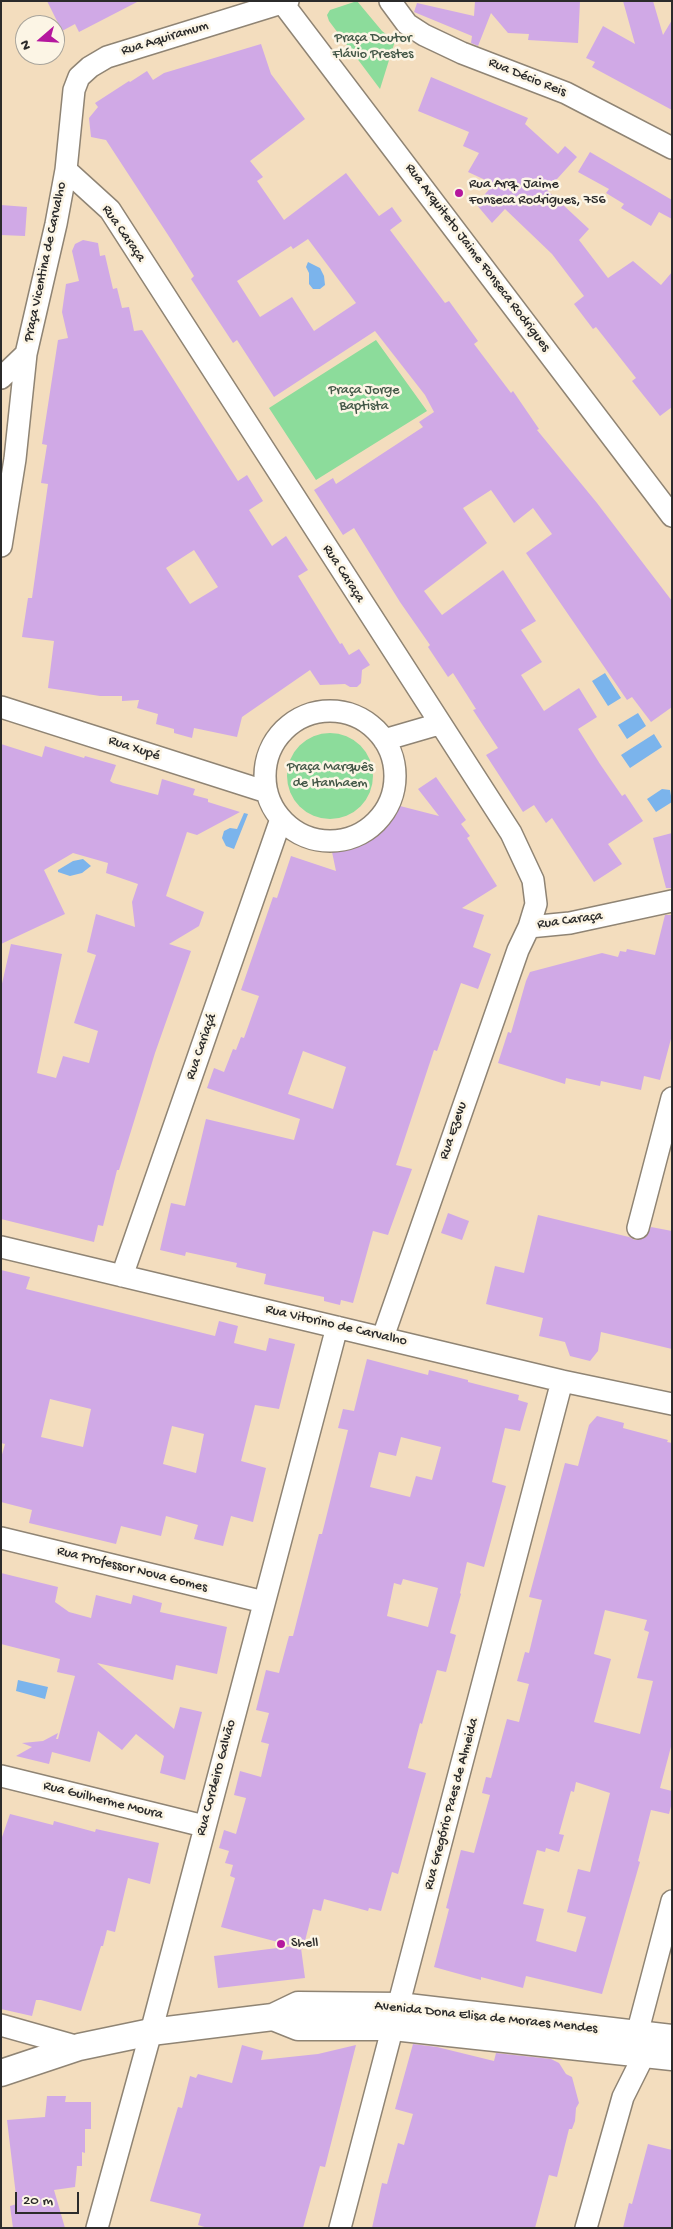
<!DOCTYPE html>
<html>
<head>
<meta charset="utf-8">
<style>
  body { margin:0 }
  #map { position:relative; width:673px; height:2229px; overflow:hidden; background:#f3ddbe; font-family:"Gochi Hand",sans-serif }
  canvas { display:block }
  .frame { position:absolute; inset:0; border:2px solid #2b2b2b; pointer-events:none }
  .north { position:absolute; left:15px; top:15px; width:50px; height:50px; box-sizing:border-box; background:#fcf5e5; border:1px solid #a8a49b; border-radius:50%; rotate:251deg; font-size:14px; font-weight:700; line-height:20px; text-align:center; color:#2b2b2b }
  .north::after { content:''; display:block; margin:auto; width:18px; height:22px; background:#b5179e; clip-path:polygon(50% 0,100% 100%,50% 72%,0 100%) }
  .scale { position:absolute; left:15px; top:2192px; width:64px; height:22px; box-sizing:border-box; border:2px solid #2b2b2b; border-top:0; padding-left:6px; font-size:15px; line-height:18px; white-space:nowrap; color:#2b2b2b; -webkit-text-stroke:4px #fcf5e5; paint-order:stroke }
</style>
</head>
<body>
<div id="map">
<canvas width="673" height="2229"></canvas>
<div class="frame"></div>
<div class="north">N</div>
<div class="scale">20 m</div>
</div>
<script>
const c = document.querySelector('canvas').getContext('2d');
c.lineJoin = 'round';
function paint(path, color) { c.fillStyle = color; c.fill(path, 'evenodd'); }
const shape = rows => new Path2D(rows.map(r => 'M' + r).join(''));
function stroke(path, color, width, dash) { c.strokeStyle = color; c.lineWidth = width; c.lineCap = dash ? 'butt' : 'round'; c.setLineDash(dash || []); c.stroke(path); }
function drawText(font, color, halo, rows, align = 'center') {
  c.font = font + ' "Gochi Hand",sans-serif'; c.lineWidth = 5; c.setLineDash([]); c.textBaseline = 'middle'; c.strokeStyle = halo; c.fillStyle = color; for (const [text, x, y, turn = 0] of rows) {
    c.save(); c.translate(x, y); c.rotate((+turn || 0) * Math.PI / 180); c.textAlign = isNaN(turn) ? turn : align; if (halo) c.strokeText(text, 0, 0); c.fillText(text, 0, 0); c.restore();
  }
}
const green = shape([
  [357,1,382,31,395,41,380,89,329,21,327,15,330,10],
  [376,340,427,411,316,480,269,408],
  '287 776a43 43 0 1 1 86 0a43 43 0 1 1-86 0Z'
]);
const water = shape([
  [308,262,320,268,324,276,325,285,320,289,313,289,309,284,309,273,306,267],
  [605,673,621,698,608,706,592,681],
  [638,713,646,726,627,739,618,725],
  [654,734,662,747,630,768,621,755],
  [662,789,670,790,672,802,656,812,647,799],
  [244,813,248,814,234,849,226,846,222,838,224,831,230,828,237,829],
  [83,859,91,866,82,873,70,876,58,872,58,870,73,861],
  [18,1680,48,1687,45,1699,16,1691]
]);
const building = shape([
  [47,1,139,1,79,32,75,24,62,31],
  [475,1,580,1,578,43,528,40,529,34,508,33,491,13,478,46,471,43,472,36,414,12,417,3,474,16],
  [623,1,653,1,663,35,672,20,672,110,592,67,595,62,586,58,603,26,635,44],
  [261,44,271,74,305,119,250,161,263,177,257,181,284,220,346,173,379,216,392,207,402,221,390,230,445,303,449,301,478,341,474,344,511,393,513,391,539,429,537,430,597,503,672,601,672,707,651,722,632,697,627,700,526,553,552,534,533,508,514,523,491,490,463,508,487,543,424,591,442,615,503,570,536,621,521,630,542,662,521,675,544,711,579,688,597,717,578,729,600,764,622,796,625,794,643,821,608,844,622,864,594,882,552,818,546,823,534,805,523,812,486,755,498,748,473,710,476,709,453,673,448,677,428,647,430,645,400,602,354,528,343,535,314,490,333,478,336,484,423,427,419,422,434,412,425,395,375,331,274,397,237,340,233,343,191,279,194,276,170,238,106,140,91,137,89,118,98,107,95,103,129,81,130,82,147,71,153,80,164,73],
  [308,239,356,303,314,331,292,297,260,317,237,281,291,246,293,249],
  [431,77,528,118,525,124,558,154,565,146,577,157,547,190,589,229,579,240,608,278,633,261,661,285,672,272,672,407,660,416,632,381,636,378,596,327,593,329,574,304,584,296,552,254,505,209,492,223,476,204,494,184,468,172,479,153,463,146,469,132,418,111],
  [590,152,672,200,672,219,659,212,651,226,621,208,624,204,606,193,609,189,578,172],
  [1,205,27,207,25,236,1,235],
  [83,240,98,243,100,256,105,255,113,289,117,288,122,308,129,307,134,331,142,330,238,481,247,475,263,501,249,510,272,546,286,536,308,570,298,576,340,644,342,643,349,655,359,649,370,665,362,670,361,683,357,687,350,687,345,684,320,685,310,670,242,717,237,737,194,728,192,738,174,733,174,729,156,724,158,714,137,708,139,700,122,701,122,696,100,696,48,688,54,641,22,637,28,598,32,598,48,484,41,483,47,445,42,444,58,340,68,338,62,312,66,284,79,281,72,251,75,244],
  [194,550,218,587,190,604,166,568],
  [1,744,42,757,45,746,84,758,85,756,116,765,110,781,113,783,158,795,162,779,195,789,193,795,208,799,208,802,240,812,197,835,187,832,166,896,204,912,199,926,169,944,191,951,155,1053,119,1170,117,1170,103,1226,98,1225,94,1242,1,1219,1,988,11,944,62,954,37,1073,56,1078,63,1056,89,1063,98,1031,74,1023,96,955,87,952,96,914,135,927,132,902,138,884,106,873,108,863,73,853,44,870,65,914,1,944],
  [436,777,466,820,461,824,470,836,467,838,497,886,462,908,484,915,473,947,491,954,478,989,461,983,437,1051,434,1050,396,1165,412,1169,388,1235,373,1231,353,1303,341,1300,340,1305,324,1301,324,1297,264,1284,266,1274,236,1267,237,1263,186,1252,185,1256,160,1250,171,1203,185,1206,206,1119,294,1140,300,1119,207,1088,214,1068,224,1072,233,1049,236,1050,241,1037,244,1038,259,996,241,990,273,897,277,898,291,856,336,871,332,852,379,834,391,820,400,806,439,816,418,789],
  [303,1051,346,1067,333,1109,288,1094],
  [672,833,672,888,666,888,653,838],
  [665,915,672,915,672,1035,660,1080,644,1076,641,1090,601,1081,600,1086,566,1078,565,1084,498,1063,508,1032,511,1033,526,981,530,972,602,953,618,957,620,951,626,952,627,949,655,955],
  [448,1213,469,1221,462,1240,441,1233],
  [538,1215,629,1237,635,1240,646,1237,651,1227,672,1231,672,1349,601,1332,598,1351,590,1361,570,1356,565,1342,539,1336,543,1318,486,1304,495,1266,524,1273],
  [1,1270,30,1277,26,1289,215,1336,219,1321,238,1326,234,1343,266,1351,269,1338,295,1344,279,1409,255,1405,241,1461,266,1468,253,1522,231,1516,223,1546,194,1539,198,1525,166,1516,161,1536,121,1526,116,1544,29,1523,32,1510,1,1502,1,1458,5,1444,1,1443],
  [50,1399,91,1409,83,1447,41,1437],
  [172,1426,204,1434,196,1473,163,1464],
  [367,1359,428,1375,429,1370,468,1380,468,1382,519,1395,518,1400,528,1403,520,1431,505,1428,492,1482,506,1486,484,1567,467,1562,460,1593,461,1594,450,1633,456,1635,446,1672,437,1670,422,1724,420,1723,408,1768,426,1773,398,1874,392,1872,381,1911,369,1908,368,1911,324,1899,321,1911,313,1909,303,1949,301,1948,305,1978,218,1988,214,1956,293,1946,221,1927,235,1878,230,1876,233,1865,225,1863,229,1851,219,1848,224,1830,236,1834,246,1798,234,1795,240,1771,261,1777,269,1744,261,1742,269,1713,256,1710,266,1670,279,1673,289,1636,293,1636,319,1534,322,1534,348,1430,338,1428,343,1409,354,1411],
  [401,1437,441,1447,432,1480,416,1476,410,1497,370,1487,379,1452,396,1456],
  [403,1579,438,1588,428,1627,387,1616,394,1583,401,1585],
  [597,1416,624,1423,623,1428,668,1440,667,1442,672,1443,672,1743,660,1788,672,1791,672,1802,669,1814,651,1810,638,1861,640,1862,602,1994,526,1976,523,1988,481,1977,481,1980,434,1967,449,1909,446,1908,461,1850,474,1853,490,1795,482,1793,486,1777,491,1778,507,1719,519,1722,529,1684,517,1681,525,1652,529,1653,542,1600,529,1597,565,1463,578,1466,589,1425],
  [605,1610,647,1620,644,1630,649,1632,637,1678,653,1681,640,1734,594,1722,611,1659,594,1654],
  [576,1782,610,1793,590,1872,578,1869,567,1912,586,1917,576,1952,536,1941,544,1909,523,1904,537,1850,545,1852,546,1848,559,1852,564,1835,559,1834,571,1791,574,1792],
  [1,1573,58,1587,55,1602,69,1612,91,1618,96,1595,131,1604,133,1595,162,1603,160,1612,227,1627,217,1674,176,1665,173,1680,97,1663,174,1729,180,1707,202,1712,185,1780,160,1773,164,1756,136,1734,122,1750,98,1731,90,1762,52,1752,49,1764,16,1756,32,1747,22,1743,43,1741,58,1733,56,1739,58,1739,75,1676,57,1672,60,1659,1,1644],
  [10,1814,53,1825,54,1821,95,1832,96,1829,159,1843,150,1884,128,1878,115,1932,107,1930,103,1946,101,1946,81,2011,41,2000,36,2000,32,2016,1,2009,1,1840],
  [413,2044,437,2047,494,2061,496,2053,551,2059,559,2063,566,2074,572,2077,579,2103,576,2108,575,2121,572,2129,569,2129,557,2177,549,2175,535,2228,372,2228,382,2183,387,2184,398,2143,404,2145,413,2114,395,2109],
  [242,2045,263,2051,261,2060,318,2054,356,2045,325,2167,320,2166,303,2228,208,2228,198,2225,201,2214,150,2201,178,2107,182,2108,190,2076,196,2078,198,2074,232,2083],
  [47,2096,66,2096,65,2102,91,2102,91,2129,85,2129,85,2153,82,2152,82,2166,77,2166,75,2187,54,2190,65,2228,13,2228,10,2206,17,2204,7,2120,45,2117],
  [648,2144,672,2150,672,2228,623,2228,629,2203,632,2204]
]);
const minor = shape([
  [281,1,672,516],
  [288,1,107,57,90,67,79,77,74,90,66,170,110,210,511,833,533,880,536,904,529,927,570,923,672,901],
  [390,1,407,24,424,35,462,53,566,93,672,148],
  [1,378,26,354],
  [1,546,15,459,26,354,56,224,66,170],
  [1,707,267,792],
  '265 776a65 65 0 1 1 130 0a65 65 0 1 1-130 0Z',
  [384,740,439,724],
  [638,1228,672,1098],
  [1,1247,562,1381,672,1404],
  [122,1276,281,819],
  [383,1337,518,950,529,927],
  [1,1538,264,1602],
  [1,1776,204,1826],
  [1,2025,79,2047],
  [628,2048,637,2034,672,1901],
  [97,2228,151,2032,337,1327],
  [340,2228,562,1381],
  [586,2228,623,2097,644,2055,638,2039]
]);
const tertiary = shape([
  [273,2017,298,2027,393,2027,672,2057],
  [1,2073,79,2047,151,2032,273,2017,298,2005,399,2006,672,2038]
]);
const markers = [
  [459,193,5,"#b5179e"],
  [281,1944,5,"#b5179e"]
];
const streetNames = [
  ["Rua Aquiramum",165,39,-17],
  ["Rua Décio Reis",527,78,22],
  ["Rua Caraça",123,234,55],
  ["Rua Arquiteto Jaime Fonseca Rodrigues",477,258,53],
  ["Praça Vicentina de Carvalho",46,262,-78],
  ["Rua Caraça",343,574,57],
  ["Rua Xupé",134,749,18],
  ["Rua Caraça",570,921,-8],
  ["Rua Cariaçá",202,1047,-71],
  ["Rua Ezevu",454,1131,-71],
  ["Rua Vitorino de Carvalho",336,1326,13],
  ["Rua Professor Nova Gomes",132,1570,14],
  ["Rua Cordeiro Galvão",217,1778,-75],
  ["Rua Guilherme Moura",103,1801,14],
  ["Rua Gregório Paes de Almeida",452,1804,-75],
  ["Avenida Dona Elisa de Moraes Mendes",486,2018,6]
];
const parkNames = [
  ["Praça Doutor",373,39],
  ["Flávio Prestes",373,55],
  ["Praça Jorge",364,391],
  ["Baptista",364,407],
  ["Praça Marquês",330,768],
  ["de Itanhaem",330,784]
];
const poiNames = [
  ["Rua Arq. Jaime",469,185],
  ["Fonseca Rodrigues, 756",469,201],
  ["Shell",291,1944]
];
paint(green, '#8cdc9b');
paint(water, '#7bb4ec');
paint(building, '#d0a9e6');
stroke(minor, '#8f8474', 24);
stroke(tertiary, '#8f8474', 29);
stroke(minor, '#fff', 21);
stroke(tertiary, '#fff', 26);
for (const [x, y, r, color] of markers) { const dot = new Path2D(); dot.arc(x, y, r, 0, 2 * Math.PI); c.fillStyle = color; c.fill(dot); stroke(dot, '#fcf5e5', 2); }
drawText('14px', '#2b2b2b', '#fcf5e5', streetNames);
drawText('14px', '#435747', '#fcf5e5', parkNames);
drawText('14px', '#2b2b2b', '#fcf5e5', poiNames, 'left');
</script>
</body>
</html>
